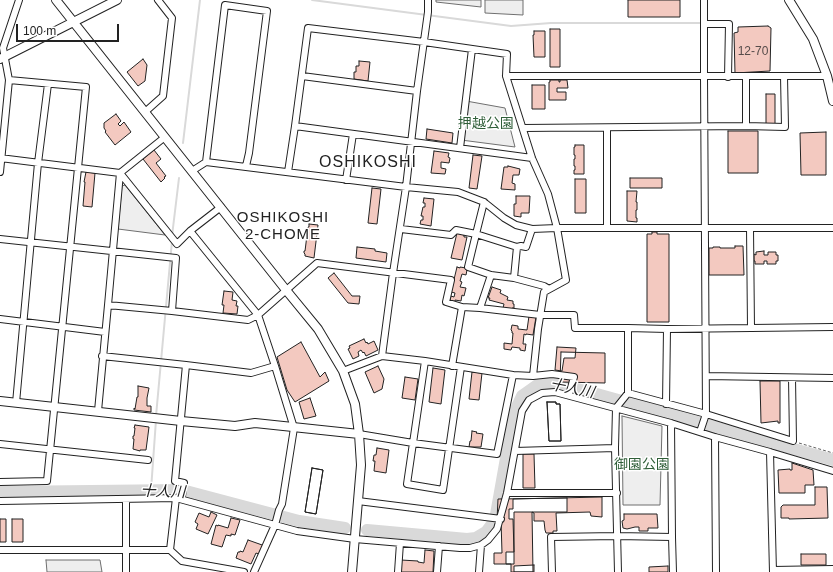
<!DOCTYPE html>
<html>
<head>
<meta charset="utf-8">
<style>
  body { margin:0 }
  #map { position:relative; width:833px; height:572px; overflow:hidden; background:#fff; font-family:Arial,sans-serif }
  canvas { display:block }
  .scale { position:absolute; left:16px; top:24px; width:103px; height:18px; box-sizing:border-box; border:2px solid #222; border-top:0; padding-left:5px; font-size:12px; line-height:14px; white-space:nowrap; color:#222; -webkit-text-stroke:3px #fff; paint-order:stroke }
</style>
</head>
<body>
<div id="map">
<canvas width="833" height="572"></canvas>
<div class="scale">100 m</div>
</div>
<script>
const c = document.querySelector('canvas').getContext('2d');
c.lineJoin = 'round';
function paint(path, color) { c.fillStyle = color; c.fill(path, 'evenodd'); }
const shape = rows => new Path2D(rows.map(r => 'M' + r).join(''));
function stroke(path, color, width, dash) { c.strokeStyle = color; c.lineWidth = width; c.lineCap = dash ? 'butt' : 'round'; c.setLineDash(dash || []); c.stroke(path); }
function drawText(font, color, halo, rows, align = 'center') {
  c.font = font + ' Arial,"Noto Sans JP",sans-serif'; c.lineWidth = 3; c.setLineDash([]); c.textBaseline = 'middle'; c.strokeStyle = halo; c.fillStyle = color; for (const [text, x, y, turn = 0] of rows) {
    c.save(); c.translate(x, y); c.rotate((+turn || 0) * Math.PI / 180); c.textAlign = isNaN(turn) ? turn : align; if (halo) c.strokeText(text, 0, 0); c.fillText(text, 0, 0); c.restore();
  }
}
const green = shape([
  [436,0,481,0,481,7,436,2,436,0],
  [485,0,523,0,523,15,485,13,485,0],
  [466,101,505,108,515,147,461,140,466,101],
  [125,185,165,235,118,229,122,186,125,185],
  [622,416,662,426,660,505,623,505,622,416],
  [46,560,100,560,102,572,47,572,46,560]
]);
const stream = shape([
  [312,0,511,26,551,23,700,23],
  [183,143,200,0],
  [172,236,179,178],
  [156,416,172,241],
  [151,490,156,420]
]);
const river = shape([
  [0,492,182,490,299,521,345,528],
  [367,530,467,539,476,538,486,532,495,520,514,413,522,396,539,384,549,383,586,391,833,460]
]);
const building = shape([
  [628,0,680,0,680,17,628,17,628,0],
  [768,26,771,28,770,71,735,73,734,33,738,32,738,27,768,26],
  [550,29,560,29,560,67,550,67,550,29],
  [534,31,545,31,545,57,534,57,533,35,534,35,534,31],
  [143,59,147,65,145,81,138,86,127,72,143,59],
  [359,61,370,62,368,81,354,79,354,72,356,72,356,66,359,66,359,61],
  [550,80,559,80,559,82,560,82,560,80,567,80,568,88,557,88,557,92,566,92,566,100,549,100,549,82,550,82,550,80],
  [532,85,545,85,545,109,532,109,532,85],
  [766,94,775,94,775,124,766,124,766,94],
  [116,114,121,121,118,124,120,126,124,122,131,132,115,145,105,132,106,131,104,128,104,123,116,114],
  [427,129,453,133,452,143,426,139,427,129],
  [728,131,758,131,758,173,728,173,728,131],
  [826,132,826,175,801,175,800,133,826,132],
  [575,145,584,145,584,174,574,174,574,170,575,170,575,166,574,166,574,159,575,159,575,155,574,155,574,147,575,147,575,145],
  [154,150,161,159,156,163,166,176,164,177,165,178,161,182,143,159,154,150],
  [434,151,449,153,448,157,450,158,449,163,441,162,441,168,446,169,445,174,431,173,434,151],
  [473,155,482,156,477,189,469,188,473,155],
  [508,166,520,169,519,175,513,175,512,183,515,184,515,190,501,189,504,167,508,167,508,166],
  [86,172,95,173,92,207,83,206,85,182,84,182,86,172],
  [630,178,662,178,662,188,630,188,630,178],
  [575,179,586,179,586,213,575,213,575,179],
  [372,188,381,189,377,224,368,223,372,188],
  [627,191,637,191,636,202,637,202,637,210,636,210,636,218,637,218,637,222,627,221,627,191],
  [516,196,530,196,529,213,521,213,521,217,514,216,514,204,516,204,516,196],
  [424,198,434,199,431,226,420,224,421,220,423,220,423,216,421,216,423,207,425,207,425,203,423,203,424,198],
  [309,224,318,225,314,258,305,256,305,254,304,253,304,251,305,251,308,227,309,227,309,224],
  [652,232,657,232,657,234,669,234,669,322,647,322,647,234,652,234,652,232],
  [457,233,464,235,464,237,467,237,462,260,451,258,457,233],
  [735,246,743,246,744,275,709,275,709,248,713,248,713,247,720,247,720,248,735,248,735,246],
  [357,247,375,249,375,251,387,253,386,262,356,258,357,247],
  [764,251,764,255,768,255,768,252,776,252,776,255,778,255,778,261,776,261,776,264,767,264,767,261,764,261,764,264,755,264,755,261,754,261,754,254,756,255,756,252,764,251],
  [457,267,460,268,460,267,466,268,466,270,467,270,466,275,462,274,460,281,462,282,460,287,466,288,464,296,462,295,461,301,455,300,455,302,450,300,451,296,454,297,455,293,451,292,457,267],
  [334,273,352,296,360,296,359,304,348,303,328,278,334,273],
  [492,287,501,290,500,293,508,297,507,300,513,301,513,304,514,304,514,308,512,308,512,309,503,308,504,304,489,300,490,298,488,298,492,287],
  [224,291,233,292,232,300,237,301,236,306,238,306,237,314,223,313,224,305,222,305,224,291],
  [529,316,536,317,533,335,526,334,526,335,524,334,523,344,526,344,525,351,520,350,520,348,512,347,511,350,504,349,504,343,512,344,513,333,512,333,512,331,511,330,512,325,518,326,518,329,527,330,529,316],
  [364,339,366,343,367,342,368,344,374,341,378,350,366,356,364,352,363,353,361,350,358,352,359,356,353,359,348,349,350,348,349,346,364,339],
  [301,342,320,377,325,372,329,381,295,402,287,390,277,357,301,342],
  [557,347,576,348,575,358,564,358,562,371,555,370,557,347],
  [561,352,605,353,605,383,560,382,561,352],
  [378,366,384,379,382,389,374,393,365,372,378,366],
  [433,368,445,370,441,404,429,402,433,368],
  [472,372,482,373,479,400,469,399,472,372],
  [405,377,418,379,415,400,402,398,405,377],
  [760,381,780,381,780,423,778,423,778,421,761,423,760,381],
  [138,386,149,388,147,398,147,406,151,406,151,412,134,410,134,408,135,409,137,397,138,397,138,386],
  [310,398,316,416,304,419,299,402,310,398],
  [547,402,556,402,556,404,560,404,561,441,549,441,547,402],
  [547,402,556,402,556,404,560,404,561,441,549,441,547,402],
  [135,425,149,427,146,450,140,450,140,451,133,449,134,439,133,439,133,436,134,436,135,428,134,428,135,425],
  [472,431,477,432,476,433,483,434,481,447,469,447,470,441,471,441,472,431],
  [377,448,389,450,386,473,374,471,375,461,373,461,374,455,376,455,377,448],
  [523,454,534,454,535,488,523,488,523,454],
  [792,463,813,470,814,485,805,485,805,493,779,493,778,470,790,469,790,470,792,470,792,463],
  [312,468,323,470,316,514,305,512,312,468],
  [312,468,323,470,316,514,305,512,312,468],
  [815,487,827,487,828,518,789,519,789,518,781,518,781,507,783,505,815,505,815,487],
  [602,497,602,517,591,516,590,512,556,513,557,531,553,531,553,533,546,533,545,530,544,521,534,521,534,513,532,512,533,572,511,572,511,564,506,564,506,552,514,552,513,519,509,519,509,509,513,509,513,499,602,497],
  [567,498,567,512,514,512,514,564,494,564,494,553,502,553,501,520,497,520,498,499,567,498],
  [211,512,217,515,208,534,196,529,198,524,195,522,199,513,209,517,211,512],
  [624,514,657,514,658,528,648,528,648,531,639,531,639,527,635,527,627,529,623,528,622,521,624,520,624,514],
  [231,518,240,520,235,535,231,534,231,536,226,535,222,547,211,544,216,525,218,526,218,525,228,528,231,518],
  [0,519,6,519,6,542,0,542,0,519],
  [12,519,23,519,23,542,12,542,12,519],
  [248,540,265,546,261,555,256,553,251,564,236,558,238,552,240,552,240,551,243,552,248,540],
  [425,550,434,551,433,572,400,572,401,560,418,561,418,562,424,563,425,550],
  [801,554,826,554,826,565,801,565,801,554],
  [534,565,534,572,514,572,514,566,534,565],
  [668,566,668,572,649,572,649,567,668,566]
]);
const path = shape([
  [799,443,833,453]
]);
const minor = shape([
  [705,24,729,24,728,77],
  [302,76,417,91],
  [145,112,163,96,172,18,158,0],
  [295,126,308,28,424,42,507,54,506,76],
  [746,126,785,127,784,76],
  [523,128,746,126,746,77],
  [460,148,472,49],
  [0,158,120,173,165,137],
  [206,162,225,5,267,11,249,153,246,166],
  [192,171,206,162,406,187,458,192,484,202,504,218,516,225,532,229,557,228,833,228],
  [0,172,9,80],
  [288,172,295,126,532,158],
  [120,173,177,244,190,231],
  [346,180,353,134],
  [221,207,190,231,258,315,317,263,451,280,446,302,462,307,480,308,491,275,468,267,476,234,517,247,521,246,526,247,532,229],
  [607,228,607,128],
  [750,228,751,328,833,327],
  [401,229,451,235,456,230,476,234,484,202],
  [0,239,176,258,172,311,108,305,98,411],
  [491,275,514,278,544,286,549,289],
  [514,278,517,247],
  [108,305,120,173],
  [480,308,540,315,574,315,575,328,628,328,667,329,751,328],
  [172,311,248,320,258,315,275,366,294,428,282,504,279,510,275,525,254,572],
  [0,319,105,332],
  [628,328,628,393,706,414,793,441,792,378],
  [102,356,186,365,251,373,275,366],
  [382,356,425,361,513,375],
  [425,361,407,484,443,490,461,367],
  [452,366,462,307],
  [343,371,382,356,393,273,406,187,417,91,428,12,428,0],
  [533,376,538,329,544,292,566,280,557,228,548,194,532,158,506,76,827,76],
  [706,376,833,378],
  [16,403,38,163,48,84],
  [666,404,667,329],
  [671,423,672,537,673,572],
  [700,432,706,414,704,76,704,0],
  [359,434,413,443,497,454,513,375,533,376,552,374,574,377,569,395],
  [715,437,716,572],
  [0,444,148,460],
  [515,451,615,448],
  [770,452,773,572],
  [0,482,47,481,86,87,9,80,3,48,19,0],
  [507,493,617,493],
  [0,501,176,498,297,531,355,539,460,548,470,548,481,545,488,540,497,529,507,493,522,411,529,400,542,393,555,392,671,423,715,437,770,452,833,471],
  [358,501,501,519],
  [0,550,170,550,182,561,244,572],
  [170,550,176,498,182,496,184,483,175,481,186,365],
  [773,570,833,569],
  [126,572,126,499],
  [398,572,400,543],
  [437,572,439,546],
  [479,572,481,545],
  [552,572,551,537,617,536,672,537],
  [618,572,615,448,616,408,628,393]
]);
const tertiary = shape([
  [56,0,286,290,318,329,343,371,355,404,359,434,361,465,352,572],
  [789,0,813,39,827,76,833,101],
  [0,59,117,0],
  [0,401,181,421,235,426,255,423,359,434]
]);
const numberNames = [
  ["12-70",753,52]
];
const parkNames = [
  ["押越公園",486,124],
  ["御園公園",642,465]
];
const neighbourhoodNames = [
  ["OSHIKOSHI",283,218],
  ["2-CHOME",283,235]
];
const waterNames = [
  ["十人川",572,389,11],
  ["十人川",163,492,2]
];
const quarterNames = [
  ["OSHIKOSHI",368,163]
];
paint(green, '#eee');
stroke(green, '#6f6f6f', 1);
stroke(stream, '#d9d9d9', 2);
stroke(river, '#d9d9d9', 12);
paint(building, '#f3c9c0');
stroke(building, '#222', 1);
stroke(minor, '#222', 8);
stroke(tertiary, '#222', 10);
stroke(path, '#646464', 1, [3, 2]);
stroke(minor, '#fff', 6);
stroke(tertiary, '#fff', 8);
drawText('12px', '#564c4a', null, numberNames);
drawText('14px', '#2f5e38', '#fff', parkNames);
c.letterSpacing = '1px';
drawText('15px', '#222', '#fff', neighbourhoodNames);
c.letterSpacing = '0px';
drawText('italic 15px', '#222', '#fff', waterNames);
c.letterSpacing = '1px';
drawText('16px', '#222', '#fff', quarterNames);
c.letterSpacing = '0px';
</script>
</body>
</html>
